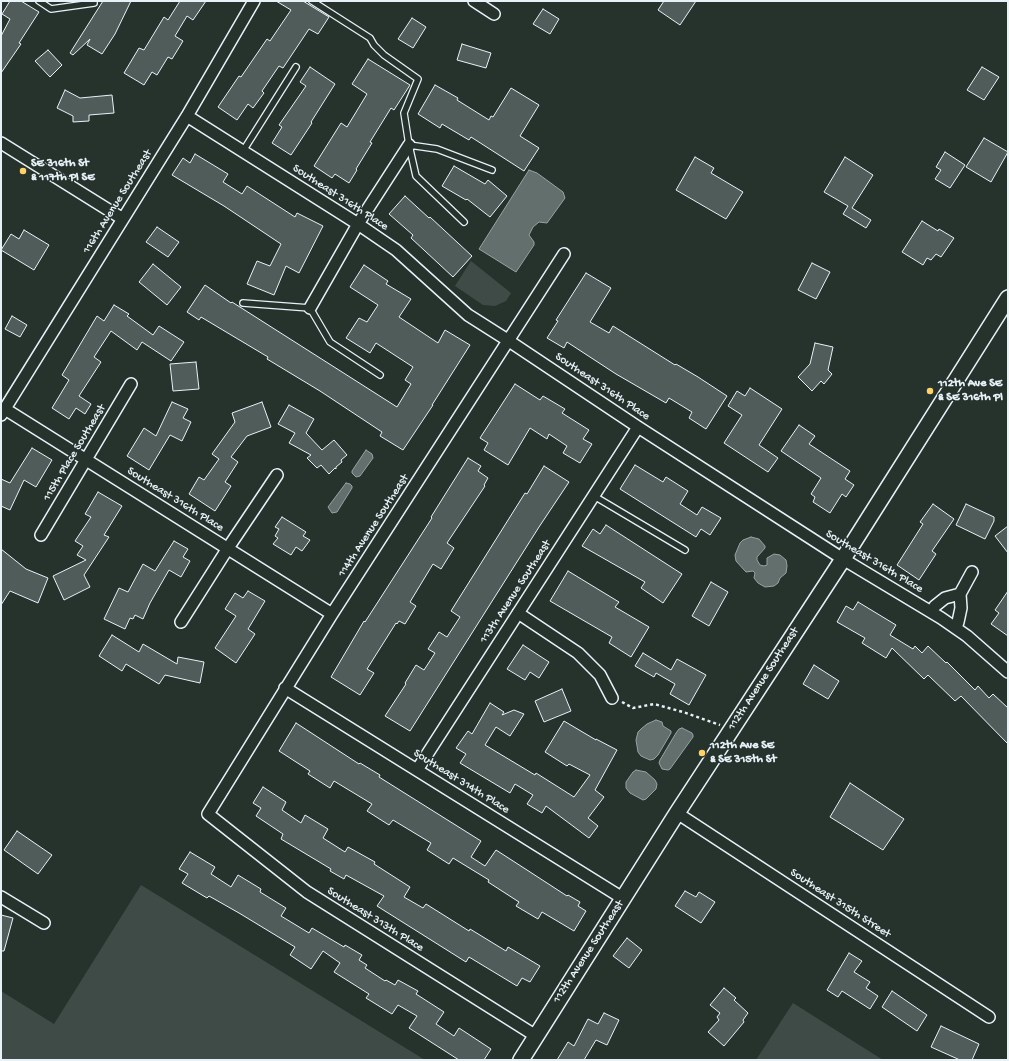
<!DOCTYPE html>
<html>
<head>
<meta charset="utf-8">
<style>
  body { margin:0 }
  #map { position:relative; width:1009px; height:1061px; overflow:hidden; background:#26332d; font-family:"Gochi Hand",sans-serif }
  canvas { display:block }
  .frame { position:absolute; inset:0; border:2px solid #e8f1f8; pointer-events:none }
</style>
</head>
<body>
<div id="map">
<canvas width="1009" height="1061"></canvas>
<div class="frame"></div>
</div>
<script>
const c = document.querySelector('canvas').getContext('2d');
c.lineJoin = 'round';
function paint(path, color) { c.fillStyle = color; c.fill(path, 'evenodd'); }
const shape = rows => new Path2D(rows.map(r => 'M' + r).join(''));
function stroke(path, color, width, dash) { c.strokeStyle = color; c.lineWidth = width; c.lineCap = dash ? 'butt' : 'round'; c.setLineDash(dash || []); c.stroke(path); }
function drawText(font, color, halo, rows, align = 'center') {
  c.font = font + ' "Gochi Hand",sans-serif'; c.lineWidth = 3; c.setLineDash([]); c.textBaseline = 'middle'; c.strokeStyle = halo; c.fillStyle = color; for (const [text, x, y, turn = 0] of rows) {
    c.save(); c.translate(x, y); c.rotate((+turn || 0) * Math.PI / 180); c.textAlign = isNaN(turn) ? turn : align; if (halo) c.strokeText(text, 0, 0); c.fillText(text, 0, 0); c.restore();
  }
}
const green = shape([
  [471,261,511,293,506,301,495,306,483,305,455,286],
  [141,885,425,1060,1,1060,1,991,54,1024],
  [793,1003,883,1060,756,1060]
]);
const water = shape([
  [529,170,537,173,563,192,565,198,547,223,539,222,533,227,529,235,534,242,534,245,516,272,479,249,529,170],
  [366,450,372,454,373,458,360,476,356,477,352,473,352,471,366,450],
  [346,483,350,484,352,486,352,488,337,512,332,513,328,507,346,483],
  [751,537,759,539,765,546,765,548,757,557,757,560,760,565,764,566,767,565,767,558,774,554,780,555,786,560,787,566,786,573,780,578,778,583,774,586,765,587,758,583,754,578,755,573,753,571,746,572,736,561,735,555,740,543,743,540,751,537],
  [656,720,662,722,663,726,671,731,671,733,658,755,654,759,650,760,641,756,638,752,636,740,638,732,641,729,647,724,656,720],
  [682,728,692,733,693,735,693,737,670,769,668,770,662,769,659,763,660,760,676,733,679,729,682,728],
  [636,770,646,772,655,780,657,784,656,789,646,799,643,800,630,793,626,788,626,782,633,772,636,770]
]);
const building = shape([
  [10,1,21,1,39,12,19,43,21,44,1,73,1,36,10,19,2,14,10,1],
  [103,1,131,1,115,34,102,54,87,45,90,39,73,55,70,53,103,1],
  [180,1,206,1,193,20,187,16,175,36,183,41,172,59,168,57,157,75,152,72,144,85,124,73,139,48,144,50,164,17,168,20,180,1],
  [276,1,303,1,329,17,318,34,309,29,283,68,279,66,262,91,264,93,253,108,248,104,237,120,218,107,239,76,241,77,267,39,270,41,291,10,276,1],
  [664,1,696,1,680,25,658,10,664,1],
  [543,9,559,19,550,34,533,24,543,9],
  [412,18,426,27,413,48,398,39,412,18],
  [462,44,491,53,486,68,457,60,462,44],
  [48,50,62,65,50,77,35,61,48,50],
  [368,59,410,85,394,110,391,108,370,142,372,143,356,169,357,170,349,183,335,174,332,178,314,166,341,123,347,127,367,94,352,84,368,59],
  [310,67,335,84,311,122,312,123,291,155,272,143,282,127,279,125,306,86,300,82,310,67],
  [982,67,999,77,984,100,967,90,982,67],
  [435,85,458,98,457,100,489,120,491,116,493,117,511,88,539,105,520,136,539,148,524,171,471,137,469,140,442,124,440,128,418,114,435,85],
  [65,90,80,98,112,95,114,113,89,115,89,121,73,122,73,116,57,108,65,90],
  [984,138,1008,152,991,182,966,167,984,138],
  [945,152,965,165,950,188,935,179,941,170,936,167,945,152],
  [195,154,228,174,223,182,242,194,247,186,295,217,297,213,323,226,299,273,286,266,274,295,247,284,257,261,270,266,281,244,224,206,172,175,183,158,190,163,195,154],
  [695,157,714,168,711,173,743,192,726,219,676,190,695,157],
  [845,157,873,175,852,208,871,220,866,228,843,214,848,206,824,192,845,157],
  [454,166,485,184,488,180,507,196,490,217,467,199,466,200,442,186,454,166],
  [405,196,429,218,430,217,472,256,453,277,411,238,413,235,389,214,405,196],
  [922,221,938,231,939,229,954,238,941,257,936,254,931,260,927,258,923,265,902,252,922,221],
  [157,227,179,242,168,257,146,242,157,227],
  [24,230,49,245,34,270,1,250,11,234,19,239,24,230],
  [812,263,830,272,816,299,798,290,812,263],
  [153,264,181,287,167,305,139,282,153,264],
  [364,265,388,281,386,284,411,299,399,317,438,343,445,330,470,345,432,405,433,405,403,450,380,436,382,432,320,391,267,359,268,357,201,317,199,320,187,312,205,285,231,303,232,302,397,407,411,384,405,380,413,367,376,343,370,353,346,338,359,318,367,322,378,305,350,287,364,265],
  [586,273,611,288,590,322,609,333,613,326,675,365,676,364,698,377,727,396,706,429,689,418,692,412,669,398,666,403,616,374,567,342,564,348,547,338,558,321,556,320,586,273],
  [114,305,129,314,127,316,153,335,159,326,184,342,171,361,142,342,137,350,111,331,94,357,101,362,79,396,91,404,85,414,76,408,69,419,52,408,69,380,62,375,97,316,104,321,114,305],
  [12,316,27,325,20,337,5,329,12,316],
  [815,343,833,347,828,370,832,374,824,384,821,381,812,391,798,377,810,364,815,343],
  [196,362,199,389,173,391,170,364,196,362],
  [515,384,540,400,543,396,565,409,562,413,589,430,583,439,592,444,580,463,563,453,567,446,549,434,547,439,530,428,508,465,484,450,488,443,480,438,515,384],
  [750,388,782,409,759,445,778,458,768,472,724,443,742,415,728,406,737,391,745,396,750,388],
  [172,402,188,409,183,418,191,422,182,441,170,435,149,470,127,456,144,428,156,436,172,402],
  [262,402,271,427,247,436,231,457,238,462,225,482,231,486,215,511,189,494,199,477,204,480,219,459,212,454,235,422,232,413,262,402],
  [289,405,314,419,306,433,322,450,334,440,347,455,341,460,342,462,336,467,336,469,335,468,329,474,321,465,317,468,307,458,311,455,289,443,295,433,278,424,289,405],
  [799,425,815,436,809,444,850,471,845,479,854,485,846,497,842,494,830,513,813,502,815,497,811,494,821,478,781,451,799,425],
  [32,448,52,460,36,487,24,480,10,510,1,506,1,479,10,483,32,448],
  [468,458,481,466,478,471,488,478,484,485,485,486,447,543,454,548,441,569,433,564,410,602,416,606,405,624,399,621,397,624,396,623,367,669,374,673,360,695,331,677,364,621,365,622,432,518,431,517,468,458],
  [635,465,663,482,666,477,688,491,680,504,697,515,702,507,721,518,710,535,701,529,696,537,620,489,635,465],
  [544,466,569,482,539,527,410,731,385,716,406,684,405,683,416,665,424,670,435,653,428,649,439,632,447,637,460,617,451,611,525,493,527,494,544,466],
  [98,492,122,506,104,535,109,537,84,575,90,587,64,600,53,576,86,560,77,555,83,546,75,541,91,517,85,514,98,492],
  [933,504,954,519,932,551,936,554,919,580,897,565,923,524,920,522,933,504],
  [966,504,994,517,994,521,985,539,956,525,966,504],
  [282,517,306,532,303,536,310,540,302,551,296,547,291,555,273,544,278,538,275,536,279,529,275,527,282,517],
  [606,525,682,574,663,603,641,588,645,582,582,546,593,529,600,534,606,525],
  [1008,526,1008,553,995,536,1008,526],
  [174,541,188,549,183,557,190,561,181,577,169,570,150,603,143,619,135,615,133,619,130,618,125,629,104,619,119,588,128,592,143,564,155,571,174,541],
  [1,549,26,569,48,578,38,603,10,591,1,605,1,549],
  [568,571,619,602,615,607,649,627,631,657,609,643,612,637,550,601,568,571],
  [711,582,728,592,709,626,692,616,711,582],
  [248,591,265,601,248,629,255,634,236,663,215,648,236,616,225,609,235,593,243,598,248,591],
  [1008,591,1008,636,991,624,999,613,995,610,1008,591],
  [858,602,896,625,890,635,913,649,915,646,922,653,928,646,946,663,947,662,975,690,978,686,989,698,993,694,1008,708,1008,744,961,696,955,701,928,675,924,679,892,648,886,658,862,643,865,638,837,622,846,606,853,610,858,602],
  [112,635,139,652,143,644,177,664,178,657,204,662,200,683,165,675,159,684,126,664,122,671,99,656,112,635],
  [523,645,549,662,539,678,530,672,525,680,507,669,523,645],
  [643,653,671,670,677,659,706,675,689,705,670,694,675,684,656,673,654,677,635,666,643,653],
  [814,665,839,681,828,699,803,684,814,665],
  [562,689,571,711,544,722,535,701,562,689],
  [490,703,504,712,502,715,514,710,524,714,510,736,496,727,485,745,535,775,536,773,574,797,590,775,569,764,567,766,545,752,564,721,596,740,596,739,617,750,595,790,604,797,588,818,598,826,589,838,546,806,542,813,527,804,533,795,515,784,510,793,460,763,466,754,456,748,468,731,472,734,490,703],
  [296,723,359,764,360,763,380,775,379,777,481,841,471,857,485,866,496,850,527,870,567,896,568,895,580,902,578,906,586,911,574,931,542,912,538,919,516,906,519,902,488,882,489,880,453,858,449,864,427,850,431,843,393,820,389,825,367,811,372,804,334,781,330,788,308,774,310,771,279,751,296,723],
  [850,783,904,819,883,850,830,817,850,783],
  [263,787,286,802,282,810,301,823,305,815,328,829,323,838,345,852,348,847,375,862,374,864,410,887,404,897,423,908,426,904,469,931,470,929,506,951,508,947,540,966,530,982,522,978,517,986,469,957,466,962,377,906,384,896,346,875,344,879,330,871,331,869,281,839,283,834,256,816,261,808,253,803,263,787],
  [17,831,52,855,38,874,4,850,17,831],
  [190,852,215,867,211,874,231,887,238,875,261,889,260,892,286,908,281,916,309,933,312,928,344,947,345,945,362,955,359,960,367,965,365,968,385,981,386,980,395,985,398,980,418,991,416,994,444,1012,436,1024,454,1036,459,1028,491,1049,484,1060,459,1060,409,1028,417,1016,398,1005,392,1014,366,998,369,994,334,972,340,963,323,951,311,969,290,955,295,947,239,913,209,896,207,898,182,883,188,874,179,869,190,852],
  [685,891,696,897,699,892,715,902,701,923,675,906,685,891],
  [1,915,13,918,4,951,1,951,1,915],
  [627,938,642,950,629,968,613,956,627,938],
  [849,953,862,961,854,972,870,982,866,988,878,996,870,1009,842,991,838,997,827,990,849,953],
  [724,988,736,998,734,1000,748,1013,743,1020,744,1022,724,1046,708,1032,719,1020,717,1017,720,1013,710,1005,724,988],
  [892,991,927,1015,917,1031,882,1007,892,991],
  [604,1013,619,1020,607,1045,596,1040,584,1060,557,1060,568,1042,574,1046,588,1019,598,1024,604,1013],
  [941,1026,979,1044,972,1060,960,1060,931,1047,941,1026]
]);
const path = shape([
  [622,702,633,708,654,704,683,712,720,725]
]);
const lane = shape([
  [39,1,51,9,94,3],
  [312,1,370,38,374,45,384,55,418,79,404,113,409,145],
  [243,151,296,67],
  [464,222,416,176,409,145,437,149,492,170],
  [243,303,310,308,330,342,380,375],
  [594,496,685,550]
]);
const street = shape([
  [474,1,494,14],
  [187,116,358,224,396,250,468,315,509,341,638,427,843,559,941,618,967,636,1008,672],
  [1,143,123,219],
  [310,308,358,224,409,145],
  [5,409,332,614],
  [1,415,187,116,254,1],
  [41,535,131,384],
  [960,594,972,572],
  [931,612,935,606,945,598,960,594,961,608,958,622,956,628],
  [518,613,578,653,600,675,612,698],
  [181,622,228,548,277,475],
  [285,688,624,899],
  [417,770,638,427],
  [677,813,989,1017],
  [1,897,44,923],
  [536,1036,307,892,208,814,332,614,564,254]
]);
const secondary = shape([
  [521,1060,677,813,843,559,1008,298]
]);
const markers = [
  [23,171,4,"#ffd166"],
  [930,391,4,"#ffd166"],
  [702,753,4,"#ffd166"]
];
const poiNames = [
  ["SE 316th St",31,164],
  ["& 117th Pl SE",31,178],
  ["112th Ave SE",938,384],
  ["& SE 316th Pl",938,398],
  ["112th Ave SE",710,746],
  ["& SE 315th St",710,760]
];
const streetNames = [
  ["Southeast 316th Place",340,198,33],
  ["116th Avenue Southeast",118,202,-58],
  ["Southeast 316th Place",602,387,34],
  ["115th Place Southeast",75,453,-59],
  ["Southeast 316th Place",175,500,32],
  ["114th Avenue Southeast",374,526,-57],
  ["Southeast 316th Place",874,562,31],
  ["113th Avenue Southeast",516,592,-57],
  ["112th Avenue Southeast",764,679,-57],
  ["Southeast 314th Place",461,782,32],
  ["Southeast 315th Street",840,904,33],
  ["Southeast 313th Place",375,920,32],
  ["112th Avenue Southeast",589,952,-57]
];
paint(green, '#3e4b47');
paint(water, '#636f6d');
stroke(water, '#98a3a5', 1);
paint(building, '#505c59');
stroke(building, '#e8f1f8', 1);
stroke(lane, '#e8f1f8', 8);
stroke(street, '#e8f1f8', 14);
stroke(secondary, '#e8f1f8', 18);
stroke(path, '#e8f1f8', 2.5, [3, 3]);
stroke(lane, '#26332d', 5.5);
stroke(street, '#26332d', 11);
stroke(secondary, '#26332d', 15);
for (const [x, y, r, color] of markers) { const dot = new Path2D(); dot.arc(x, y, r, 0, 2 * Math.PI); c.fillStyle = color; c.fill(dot); stroke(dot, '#26332d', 1.5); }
drawText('bold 12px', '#e8f1f8', '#26332d', poiNames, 'left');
drawText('12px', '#e8f1f8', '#26332d', streetNames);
</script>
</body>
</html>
